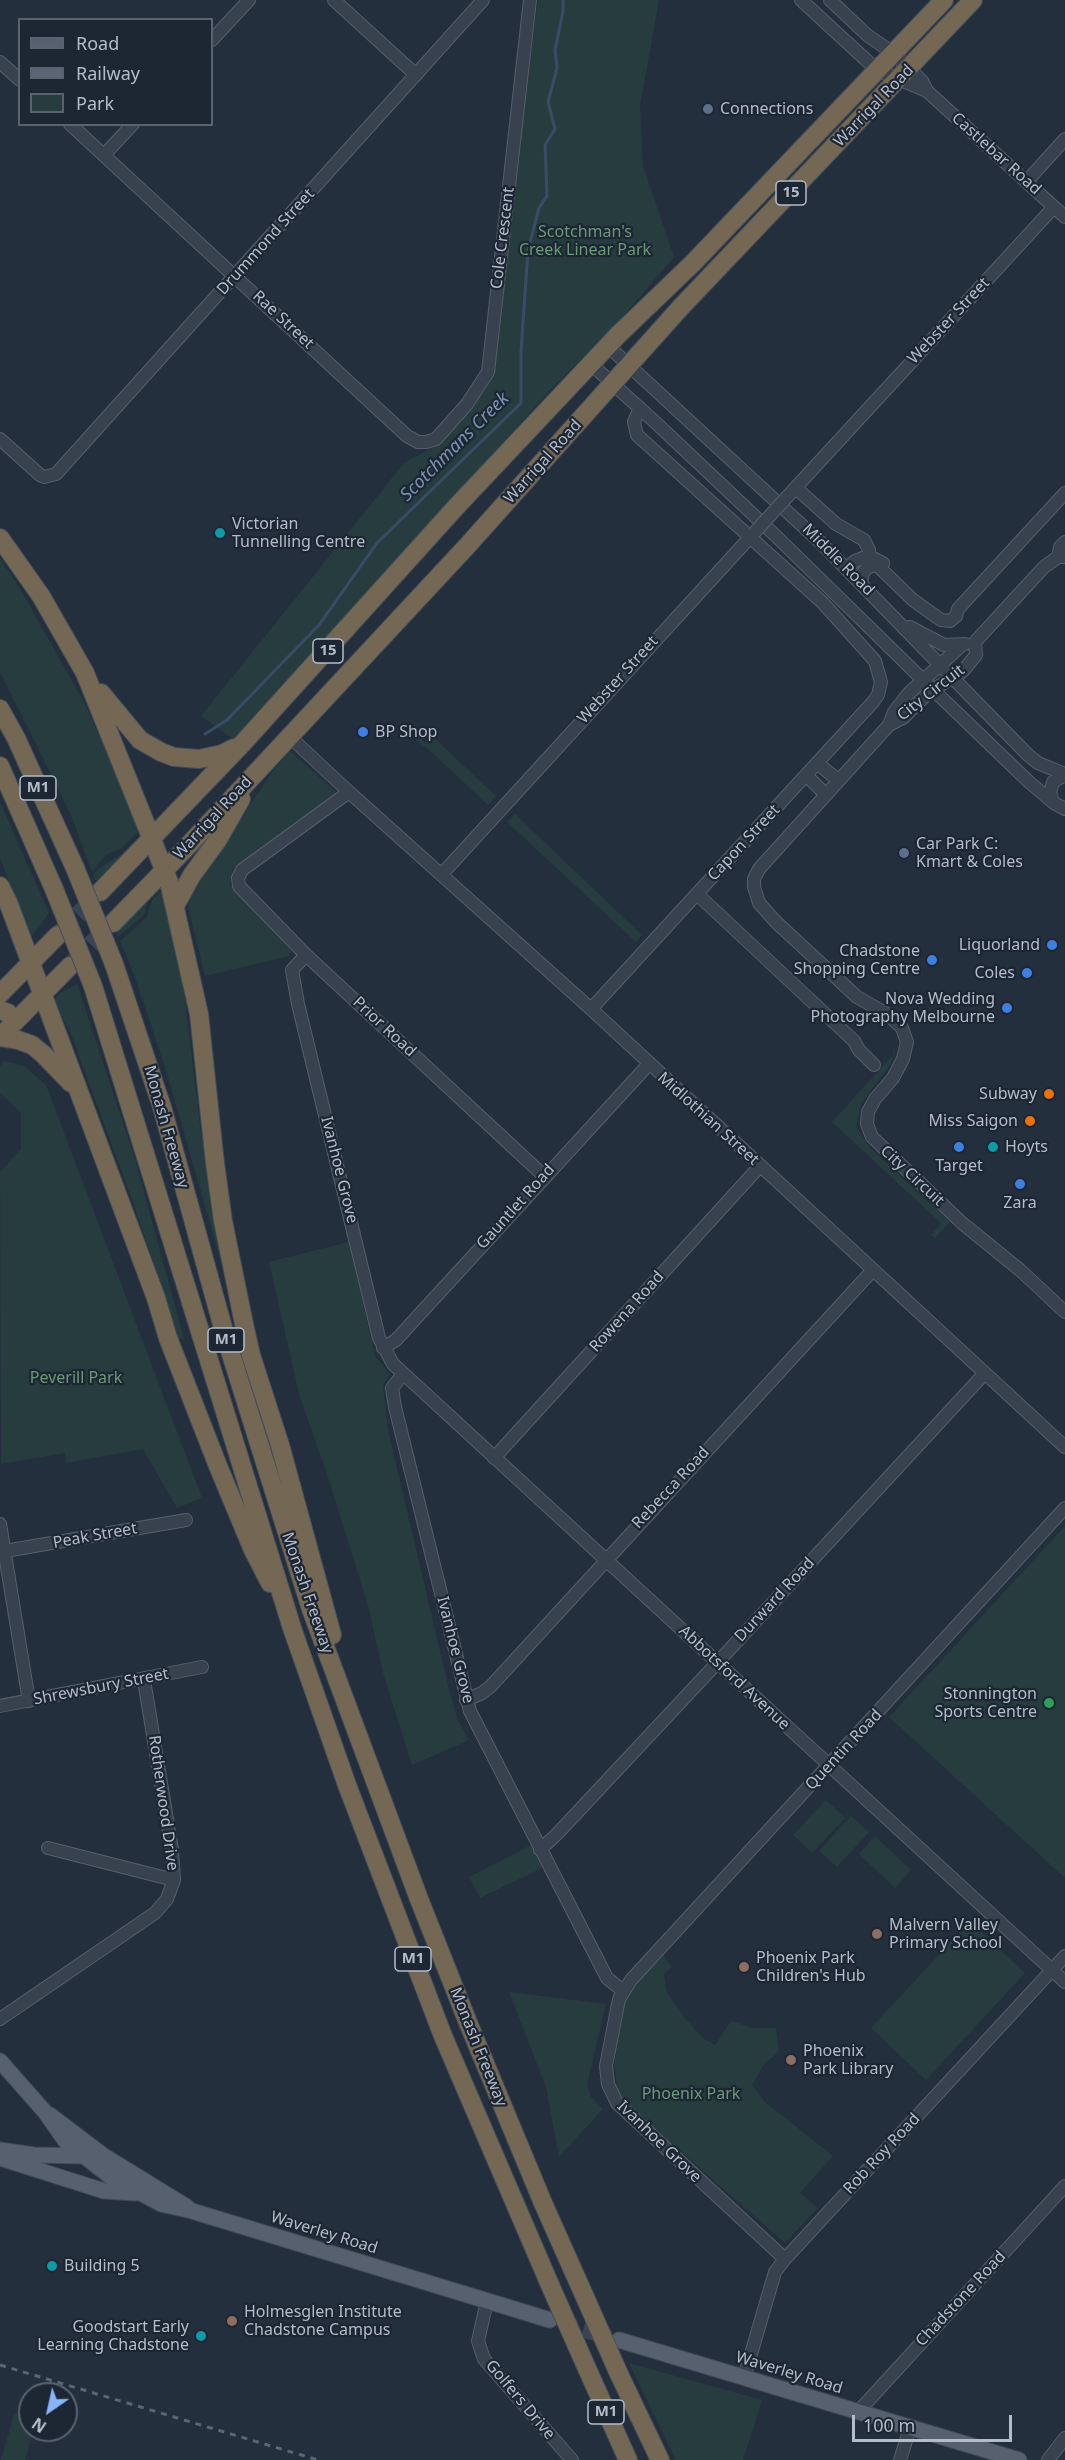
<!DOCTYPE html>
<html>
<head>
<meta charset="utf-8">
<style>
  body { margin:0 }
  #map { position:relative; width:1065px; height:2460px; overflow:hidden; background:#242f3e; font-family:"Noto Sans",sans-serif }
  canvas { display:block }
  .legend { position:absolute; left:18px; top:18px; width:195px; height:108px; box-sizing:border-box; background:#1d2633; border:2px solid #59626f; margin:0; padding:8px 10px; list-style:none; font-size:18px; color:#b4bcc9 }
  .legend li { display:flex; align-items:center; gap:12px; height:30px }
  .legend b { width:30px; border:2px solid #59626f }
  .north { position:absolute; left:18px; top:2382px; width:60px; height:60px; box-sizing:border-box; background:#1d2633; border:2px solid #59626f; border-radius:50%; rotate:214deg; font-size:16px; font-weight:700; line-height:24px; text-align:center; color:#b4bcc9 }
  .north::after { content:''; display:block; margin:auto; width:21px; height:27px; background:#8ab4f8; clip-path:polygon(50% 0,100% 100%,50% 72%,0 100%) }
  .scale { position:absolute; left:852px; top:2415px; width:160px; height:27px; box-sizing:border-box; border:3px solid #b4bcc9; border-top:0; padding-left:8px; font-size:18px; line-height:21px; white-space:nowrap; color:#b4bcc9; -webkit-text-stroke:4px #1d2633; paint-order:stroke }
</style>
</head>
<body>
<div id="map">
<canvas width="1065" height="2460"></canvas>
<ul class="legend">
<li><b style="height:8px;background:#56606e"></b>Road</li>
<li><b style="height:8px;background:#5a6575"></b>Railway</li>
<li><b style="height:16px;background:#263c3f"></b>Park</li>
</ul>
<div class="north">N</div>
<div class="scale">100 m</div>
</div>
<script>
const c = document.querySelector('canvas').getContext('2d');
c.lineJoin = 'round';
function paint(path, color) { c.fillStyle = color; c.fill(path, 'evenodd'); }
const shape = rows => new Path2D(rows.map(r => 'M' + r).join(''));
function stroke(path, color, width, dash) { c.strokeStyle = color; c.lineWidth = width; c.lineCap = dash ? 'butt' : 'round'; c.setLineDash(dash || []); c.stroke(path); }
function drawText(font, color, halo, rows, align = 'center') {
  c.font = font + ' "Noto Sans",sans-serif'; c.lineWidth = 4.5; c.setLineDash([]); c.textBaseline = 'middle'; c.strokeStyle = halo; c.fillStyle = color; for (const [text, x, y, turn = 0] of rows) {
    c.save(); c.translate(x, y); c.rotate((+turn || 0) * Math.PI / 180); c.textAlign = isNaN(turn) ? turn : align; if (halo) c.strokeText(text, 0, 0); c.fillText(text, 0, 0); c.restore();
  }
}
const green = shape([
  [538,0,659,0,640,106,643,166,674,257,614,327,555,385,233,739,201,716,404,463,437,445,489,381],
  [0,558,22,592,86,706,140,830,122,848,106,855,92,872,71,815,0,672],
  [402,722,425,743,432,736,496,796,488,805,426,747,423,746,399,725],
  [290,751,335,791,335,795,233,869,230,884,289,946,291,951,289,956,205,976,188,907,189,894,275,768],
  [0,802,49,913,31,938,0,858],
  [515,814,642,935,636,942,507,822],
  [142,835,141,836,96,882,93,875,98,869,122,854],
  [159,892,162,892,182,976,201,1133,226,1267,223,1269,166,1070,133,972,120,941,147,917,152,900],
  [146,901,147,903,144,915,118,937,116,930],
  [77,984,135,1159,184,1339,178,1339,172,1332,164,1293,131,1197,69,1029,61,1016,59,1016,53,1001,60,993],
  [894,1047,895,1052,890,1065,861,1104,856,1126,869,1147,950,1222,935,1238,931,1235,941,1223,832,1122,893,1055],
  [5,1061,24,1066,46,1085,202,1498,177,1508,143,1449,66,1463,65,1453,1,1464,0,1172,21,1149,21,1113,0,1093,0,1066],
  [349,1242,375,1356,390,1374,383,1385,388,1430,449,1689,458,1720,469,1740,412,1765,383,1673,368,1605,327,1474,299,1394,269,1262],
  [1065,1526,1065,1878,889,1717],
  [826,1800,845,1818,812,1853,793,1835],
  [851,1816,869,1832,837,1867,819,1851],
  [875,1836,911,1870,895,1888,859,1854],
  [531,1845,544,1867,480,1898,469,1877],
  [970,1921,1025,1973,926,2080,871,2028],
  [661,1952,672,1967,664,1974,666,1991,685,2018,704,2039,715,2045,731,2021,753,2028,776,2028,779,2051,764,2064,752,2085,765,2102,833,2156,800,2193,818,2208,785,2243,677,2148,672,2151,620,2103,614,2066,625,1993],
  [509,1992,606,2004,587,2085,591,2097,603,2109,559,2157,546,2087],
  [629,2363,762,2400,743,2460,676,2460],
  [14,2414,30,2418,30,2430,34,2430,25,2460,1,2460]
]);
const stream = shape([
  [205,734,227,720,319,625,377,543,521,403,521,351,528,250,539,208,547,196,545,145,555,129,548,102,557,68,555,50,563,11,563,0]
]);
const majorTunnel = shape([
  [561,2323,610,2338]
]);
const highwayTunnel = shape([
  [59,934,99,894],
  [72,964,111,924]
]);
const minor = shape([
  [334,0,416,75],
  [801,0,877,70,927,91],
  [830,0,867,35,893,53,922,81,927,91,1065,217],
  [212,40,249,0],
  [0,62,20,80],
  [70,124,407,436,418,442,426,442,436,439,467,404,488,372,530,0],
  [104,155,133,124],
  [1027,181,1065,139],
  [608,346,820,542,1028,755,1038,763,1065,774],
  [591,364,655,422,779,539,922,679,1029,782,1054,803],
  [0,439,40,475,44,477,56,474,483,0],
  [796,488,836,524,864,540,869,550,870,565],
  [787,497,1054,207],
  [1058,557,1060,547,1065,542],
  [847,568,855,561,865,557,873,558,883,563],
  [861,582,863,573,867,568,873,565,879,567,913,600,941,620,950,621,956,616,958,609,1065,493],
  [910,627,944,645,965,644],
  [975,642,1044,567,1058,557,1065,557],
  [963,644,908,694,894,712,889,725,759,869,754,879,754,887,759,903,776,922,857,997,887,1014,902,1028,907,1042,903,1059,893,1078,875,1099,868,1112,867,1124,872,1137,962,1223,1020,1270,1065,1312],
  [889,725,903,718,928,693,963,671,976,655,975,642],
  [289,736,349,792],
  [817,763,838,780],
  [806,775,825,794],
  [1065,775,1053,782,1050,793,1054,803,1065,809],
  [442,874,754,533],
  [697,894,854,1041,859,1050,874,1065],
  [306,955,292,970,298,1004,379,1338,393,1364,1065,1982],
  [591,1009,873,702,878,695,881,682,875,661,823,603,637,435,634,422,640,408],
  [544,1176,306,955,239,886,238,878,242,870,349,792,591,1009,1065,1447],
  [383,1348,396,1340,648,1065],
  [403,1374,392,1388,395,1407,470,1711,607,1978,623,1991],
  [494,1458,760,1166],
  [0,1524,29,1701],
  [5,1551,186,1520],
  [466,1700,482,1693,491,1686,872,1271],
  [0,1706,202,1667],
  [48,1848,174,1880],
  [540,1850,558,1833,718,1662,984,1374],
  [0,2019,155,1913,167,1899,174,1880,172,1850,144,1680],
  [785,2259,617,2103,608,2084,606,2066,619,1999,631,1980,1065,1508],
  [487,2301,478,2341,484,2359,572,2460],
  [744,2378,775,2272,785,2259,1065,1956],
  [857,2413,1065,2186],
  [900,2460,910,2428],
  [1048,2460,1065,2438]
]);
const major = shape([
  [0,2061,45,2112,66,2142,111,2177,161,2204,192,2211,550,2320],
  [50,2115,104,2156,187,2207],
  [0,2150,34,2155,84,2156],
  [0,2158,104,2191,135,2193],
  [619,2340,1019,2460]
]);
const highway = shape([
  [0,538,41,596,85,673,169,882,199,1014,215,1163,223,1221,244,1324,251,1355,280,1445,332,1635],
  [101,693,140,740,161,752,174,757,199,759,222,754,234,748],
  [0,709,16,738,75,868],
  [0,766,54,889],
  [0,886,8,902,156,1298,168,1338,218,1466,253,1550,270,1583],
  [100,892,242,744,456,507,618,335,693,263,944,0],
  [176,904,192,875,217,841,241,799],
  [113,923,184,850,468,545,681,307,973,0],
  [114,964,162,1107,225,1335,311,1609,419,1899,469,2025,543,2203,584,2295],
  [93,986,292,1628,347,1785,443,2036,550,2285],
  [0,994,58,935],
  [0,1010,8,1013,16,1021],
  [0,1037,70,966],
  [0,1037,18,1040,32,1045,43,1054,71,1083],
  [585,2364,628,2460],
  [619,2374,660,2460]
]);
const rail = shape([
  [0,2365,318,2460]
]);
const minorBridge = shape([
  [754,533,787,497]
]);
const highwayBridge = shape([
  [75,868,114,964],
  [54,889,93,986],
  [550,2285,585,2364],
  [584,2295,619,2374]
]);
const markers = [
  [708,109,6,"#5c6f8a"],
  [220,533,6,"#0f9aa8"],
  [363,732,6,"#3f7fe0"],
  [904,853,6,"#5c6f8a"],
  [1052,945,6,"#3f7fe0"],
  [932,960,6,"#3f7fe0"],
  [1027,973,6,"#3f7fe0"],
  [1007,1008,6,"#3f7fe0"],
  [1049,1094,6,"#e8710a"],
  [1030,1121,6,"#e8710a"],
  [959,1147,6,"#3f7fe0"],
  [993,1147,6,"#0f9aa8"],
  [1020,1184,6,"#3f7fe0"],
  [1049,1703,6,"#2e9e5b"],
  [877,1934,6,"#8d6e63"],
  [744,1967,6,"#8d6e63"],
  [791,2060,6,"#8d6e63"],
  [52,2266,6,"#0f9aa8"],
  [232,2321,6,"#8d6e63"],
  [201,2336,6,"#0f9aa8"]
];
const shields = [
  [791,193,30],
  [328,651,30],
  [38,788,36],
  [226,1340,36],
  [413,1959,36],
  [606,2412,36]
];
const shieldNames = [
  ["15",791,193],
  ["15",328,651],
  ["M1",38,788],
  ["M1",226,1340],
  ["M1",413,1959],
  ["M1",606,2412]
];
const streetNames = [
  ["Warrigal Road",874,106,-46],
  ["Castlebar Road",996,154,42],
  ["Cole Crescent",503,238,-83],
  ["Drummond Street",266,242,-48],
  ["Rae Street",283,320,43],
  ["Webster Street",949,321,-47],
  ["Warrigal Road",543,462,-48],
  ["Middle Road",838,560,45],
  ["Webster Street",618,680,-48],
  ["City Circuit",931,693,-38],
  ["Warrigal Road",213,818,-47],
  ["Capon Street",744,843,-47],
  ["Prior Road",384,1027,43],
  ["Midlothian Street",708,1119,42],
  ["Monash Freeway",166,1127,74],
  ["Ivanhoe Grove",339,1170,76],
  ["City Circuit",912,1176,43],
  ["Gauntlet Road",516,1207,-48],
  ["Rowena Road",627,1312,-48],
  ["Rebecca Road",671,1488,-47],
  ["Peak Street",95,1536,-10],
  ["Monash Freeway",307,1593,71],
  ["Durward Road",775,1600,-47],
  ["Ivanhoe Grove",455,1650,76],
  ["Abbotsford Avenue",734,1678,43],
  ["Shrewsbury Street",101,1687,-11],
  ["Quentin Road",844,1750,-47],
  ["Rotherwood Drive",163,1803,82],
  ["Monash Freeway",478,2047,68],
  ["Ivanhoe Grove",659,2142,44],
  ["Rob Roy Road",882,2154,-47],
  ["Waverley Road",324,2233,17],
  ["Chadstone Road",961,2299,-47],
  ["Waverley Road",789,2373,17],
  ["Golfers Drive",520,2400,50]
];
const poiNames = [
  ["Connections",720,109],
  ["Victorian",232,524],
  ["Tunnelling Centre",232,542],
  ["BP Shop",375,732],
  ["Car Park C:",916,844],
  ["Kmart & Coles",916,862],
  ["Liquorland",1040,945,"right"],
  ["Chadstone",920,951,"right"],
  ["Shopping Centre",920,969,"right"],
  ["Coles",1015,973,"right"],
  ["Nova Wedding",995,999,"right"],
  ["Photography Melbourne",995,1017,"right"],
  ["Subway",1037,1094,"right"],
  ["Miss Saigon",1018,1121,"right"],
  ["Hoyts",1005,1147],
  ["Target",959,1166,"center"],
  ["Zara",1020,1203,"center"],
  ["Stonnington",1037,1694,"right"],
  ["Sports Centre",1037,1712,"right"],
  ["Malvern Valley",889,1925],
  ["Primary School",889,1943],
  ["Phoenix Park",756,1958],
  ["Children's Hub",756,1976],
  ["Phoenix",803,2051],
  ["Park Library",803,2069],
  ["Building 5",64,2266],
  ["Holmesglen Institute",244,2312],
  ["Chadstone Campus",244,2330],
  ["Goodstart Early",189,2327,"right"],
  ["Learning Chadstone",189,2345,"right"]
];
const parkNames = [
  ["Scotchman's",585,232],
  ["Creek Linear Park",585,250],
  ["Peverill Park",76,1378],
  ["Phoenix Park",691,2094]
];
const waterNames = [
  ["Scotchmans Creek",455,447,-45]
];
paint(green, '#263c3f');
stroke(stream, '#394c67', 3);
stroke(majorTunnel, '#3a4453', 15, [15, 8]);
stroke(highwayTunnel, '#3a4453', 18, [18, 9]);
stroke(minor, '#565f6c', 14);
stroke(major, '#414a57', 17);
stroke(highway, '#434c59', 20);
stroke(minor, '#38414e', 12);
stroke(major, '#56606e', 15);
stroke(highway, '#746855', 18);
stroke(rail, '#5a6575', 3, [6, 6]);
stroke(minorBridge, '#565f6c', 14, []);
stroke(highwayBridge, '#434c59', 20, []);
stroke(minorBridge, '#38414e', 12);
stroke(highwayBridge, '#746855', 18);
for (const [x, y, r, color] of markers) { const dot = new Path2D(); dot.arc(x, y, r, 0, 2 * Math.PI); c.fillStyle = color; c.fill(dot); stroke(dot, '#1d2633', 2); }
for (const [x, y, w] of shields) { const box = new Path2D(); box.roundRect(x - w / 2, y - 12, w, 24, 4.5); c.fillStyle = '#1d2633'; c.fill(box); stroke(box, '#b4bcc9', 1.5); }
drawText('bold 15px', '#b4bcc9', null, shieldNames);
drawText('16px', '#b4bcc9', '#1d2633', streetNames);
drawText('16px', '#b4bcc9', '#1d2633', poiNames, 'left');
drawText('16px', '#6b9a76', '#1d2633', parkNames);
drawText('italic 18px', '#7c92b1', '#1d2633', waterNames);
</script>
</body>
</html>
